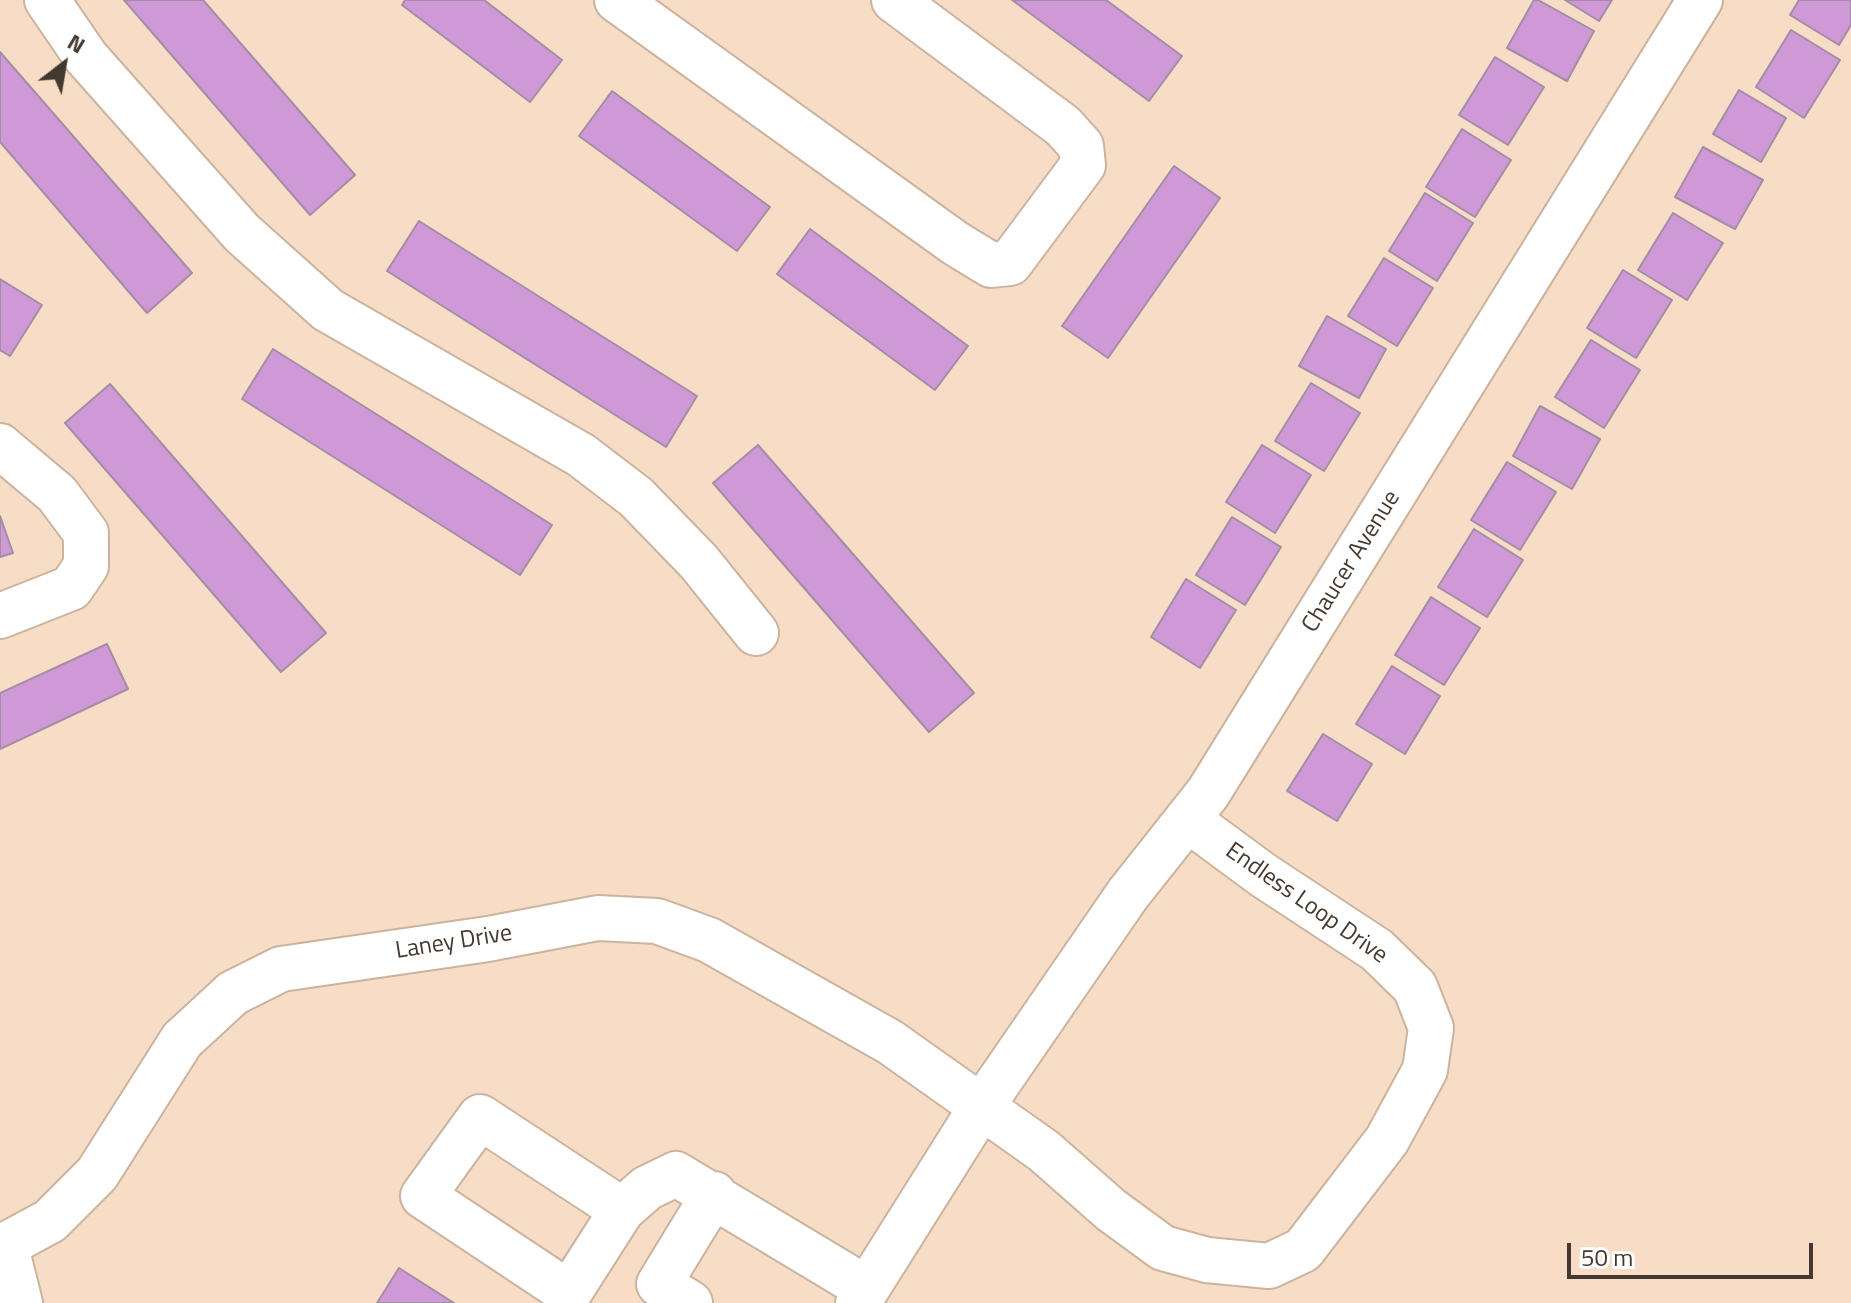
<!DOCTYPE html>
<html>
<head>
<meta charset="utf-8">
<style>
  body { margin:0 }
  #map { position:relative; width:1851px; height:1303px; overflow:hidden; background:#f7ddc6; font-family:"Titillium Web",sans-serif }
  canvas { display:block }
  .north { position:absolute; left:24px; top:24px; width:80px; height:80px; -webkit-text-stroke:6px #fff; paint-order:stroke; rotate:31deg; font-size:22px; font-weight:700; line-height:32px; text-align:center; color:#443930 }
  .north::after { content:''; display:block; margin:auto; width:28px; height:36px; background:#443930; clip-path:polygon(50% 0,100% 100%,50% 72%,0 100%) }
  .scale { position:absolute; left:1567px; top:1243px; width:246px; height:36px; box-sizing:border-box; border:4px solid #443930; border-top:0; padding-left:10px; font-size:24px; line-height:28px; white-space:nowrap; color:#443930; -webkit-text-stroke:6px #fff; paint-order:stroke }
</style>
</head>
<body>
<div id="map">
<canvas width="1851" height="1303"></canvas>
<div class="north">N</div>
<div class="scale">50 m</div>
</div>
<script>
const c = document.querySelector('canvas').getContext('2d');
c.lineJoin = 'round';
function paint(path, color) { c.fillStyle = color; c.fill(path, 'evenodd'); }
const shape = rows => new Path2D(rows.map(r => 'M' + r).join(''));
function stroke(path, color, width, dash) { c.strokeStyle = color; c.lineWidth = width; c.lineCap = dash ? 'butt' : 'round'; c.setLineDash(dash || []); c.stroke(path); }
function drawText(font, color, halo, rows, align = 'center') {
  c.font = font + ' "Titillium Web",sans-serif'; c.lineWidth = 7; c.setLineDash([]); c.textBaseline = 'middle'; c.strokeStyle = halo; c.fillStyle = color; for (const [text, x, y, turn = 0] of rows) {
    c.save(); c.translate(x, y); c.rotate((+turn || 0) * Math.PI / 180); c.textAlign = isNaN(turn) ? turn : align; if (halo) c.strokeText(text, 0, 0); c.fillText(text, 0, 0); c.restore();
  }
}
const building = shape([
  [124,0,203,0,355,175,310,215,124,0],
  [405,0,484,0,562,60,530,102,402,5,405,0],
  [1012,0,1106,0,1182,56,1149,101,1012,0],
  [1534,0,1538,0,1594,31,1567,81,1507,48,1534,0],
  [1565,0,1612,0,1599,21,1565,0],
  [1799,0,1851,0,1851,25,1839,45,1790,15,1799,0],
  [1791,30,1840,60,1804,118,1756,87,1791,30],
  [0,52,192,273,147,313,0,142,0,52],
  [1495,57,1544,87,1508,145,1459,115,1495,57],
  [1739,90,1786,118,1761,162,1713,134,1739,90],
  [612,91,770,207,737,251,579,136,612,91],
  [1462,129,1511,160,1475,217,1426,187,1462,129],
  [1703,147,1763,180,1735,229,1675,197,1703,147],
  [1174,166,1220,198,1108,358,1062,326,1174,166],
  [1425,193,1473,223,1437,281,1389,251,1425,193],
  [1673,213,1723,243,1687,300,1638,270,1673,213],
  [419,221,697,396,666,447,387,271,419,221],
  [810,229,968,346,935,390,777,274,810,229],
  [1384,258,1433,288,1397,346,1348,316,1384,258],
  [1623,270,1672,300,1636,358,1587,328,1623,270],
  [0,279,42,305,10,356,0,350,0,279],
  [1327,316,1386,349,1359,398,1299,366,1327,316],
  [1591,340,1640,370,1604,428,1555,397,1591,340],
  [273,349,552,525,520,575,242,399,273,349],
  [1311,383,1360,413,1324,471,1275,441,1311,383],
  [110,384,326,633,281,672,65,423,110,384],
  [1540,406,1600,439,1572,489,1513,456,1540,406],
  [758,445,974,693,929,732,713,483,758,445],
  [1262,445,1311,475,1275,533,1226,502,1262,445],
  [1507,462,1556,492,1520,550,1471,520,1507,462],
  [0,516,13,553,0,557,0,516],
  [1232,517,1281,547,1245,605,1196,575,1232,517],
  [1474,529,1523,560,1487,617,1438,587,1474,529],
  [1186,579,1236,610,1200,668,1151,637,1186,579],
  [1431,597,1480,628,1444,685,1395,655,1431,597],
  [107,644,128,689,0,749,0,693,107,644],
  [1392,666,1440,696,1405,754,1356,724,1392,666],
  [1323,734,1372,764,1337,821,1287,791,1323,734],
  [399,1268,454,1303,377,1303,399,1268]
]);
const minor = shape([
  [47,0,86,57,242,233,328,310,581,455,636,497,699,562,756,633],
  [617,0,955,243,991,265,1010,263,1083,165,1081,146,1063,126,894,0],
  [0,446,57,494,86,533,86,566,71,588,0,616],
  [622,1210,569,1293,423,1196,480,1117,622,1210,647,1188,676,1174,866,1288],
  [6,1247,20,1303],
  [0,1248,50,1221,97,1174,182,1040,233,993,281,969,488,939,598,918,657,921,709,940,890,1042,1044,1151,1111,1210,1163,1248,1207,1260,1269,1266,1303,1250,1387,1140,1425,1070,1431,1028,1415,987,1377,950,1263,875,1187,819],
  [690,1303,659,1284,714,1194],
  [858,1303,980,1109,1128,894,1208,793,1700,0]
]);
const streetNames = [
  ["Chaucer Avenue",1352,562,-58],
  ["Endless Loop Drive",1306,904,35],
  ["Laney Drive",454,943,-9]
];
paint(building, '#ce99d6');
stroke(building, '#a28ea5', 2);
stroke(minor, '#cbb39d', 48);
stroke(minor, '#fff', 44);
drawText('24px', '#443930', '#fff', streetNames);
</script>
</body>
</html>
